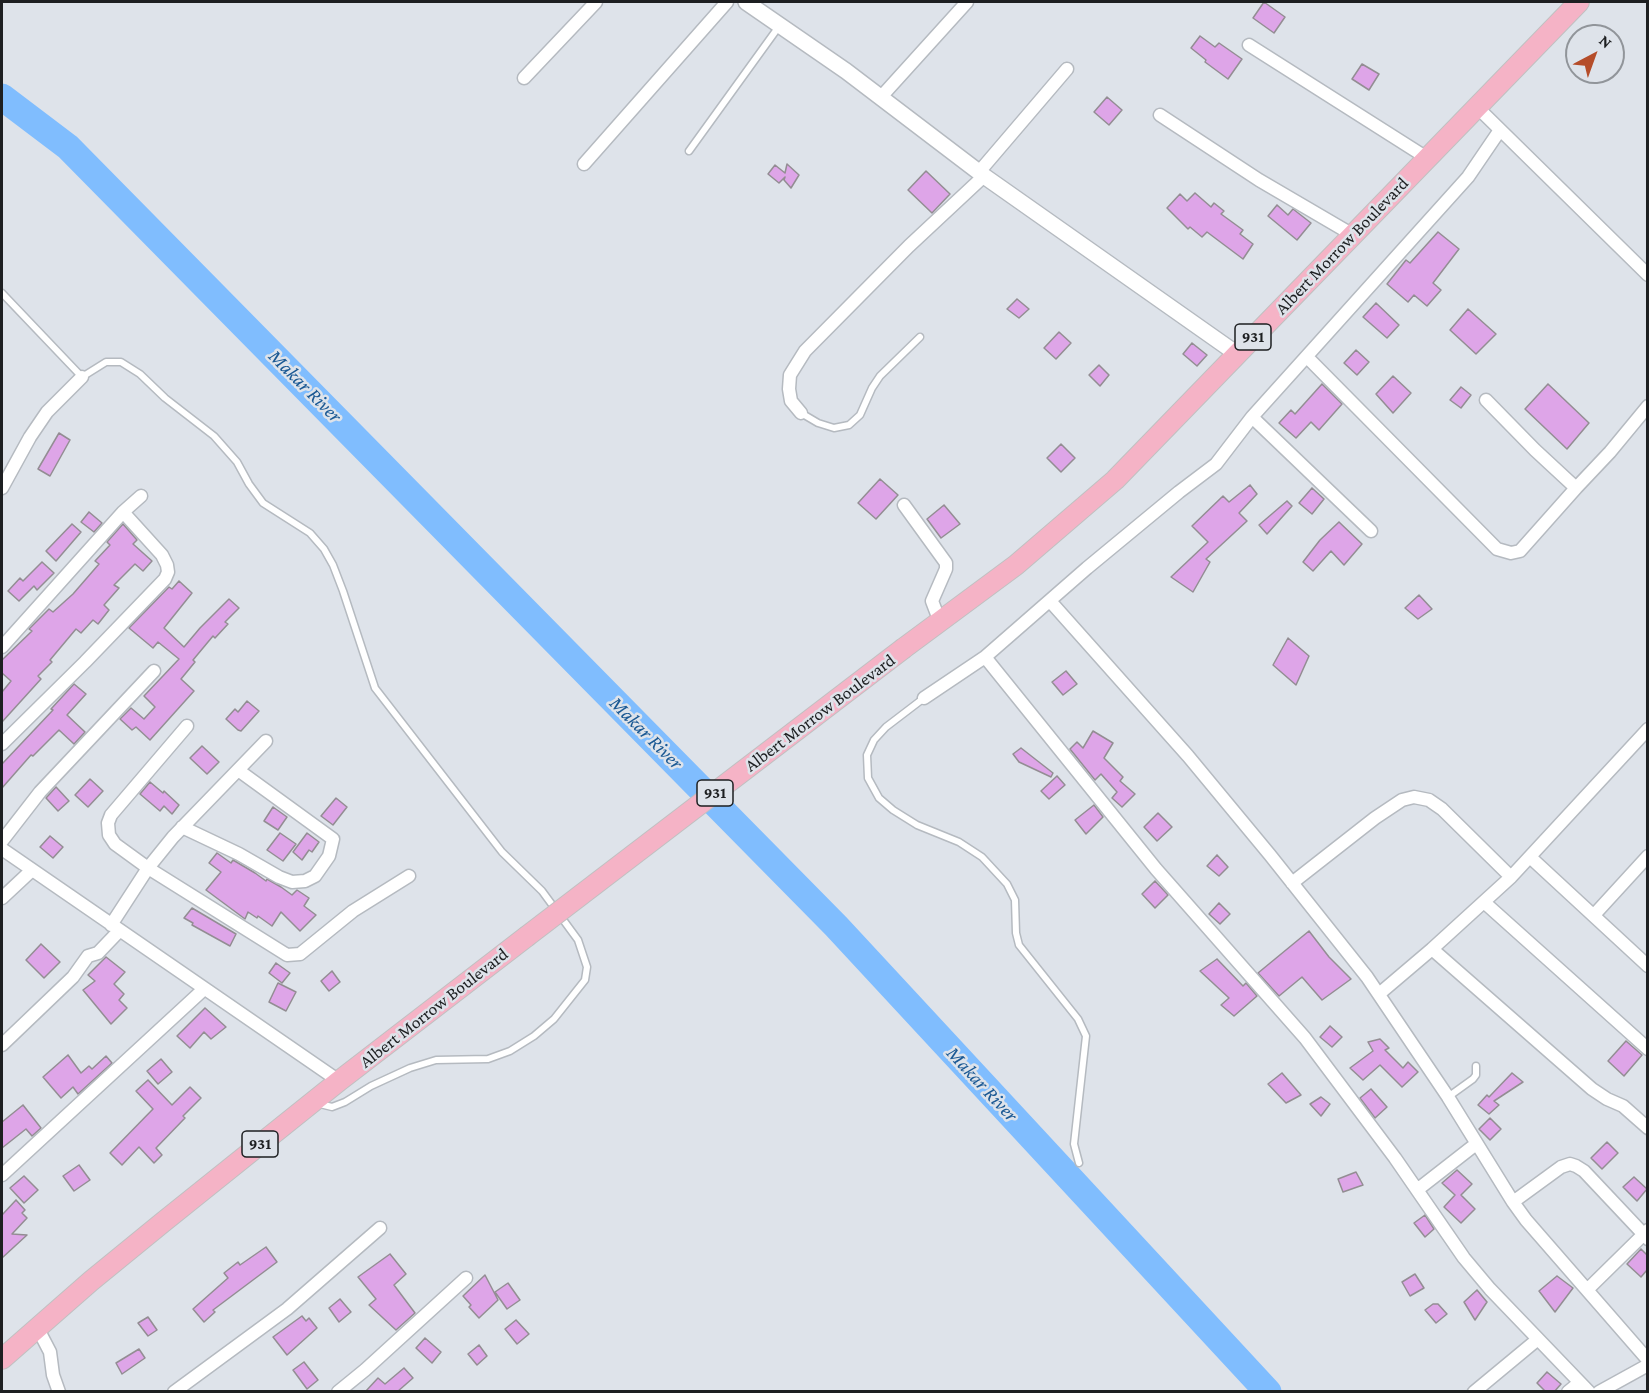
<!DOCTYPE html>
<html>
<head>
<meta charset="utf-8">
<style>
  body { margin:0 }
  #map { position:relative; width:1649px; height:1393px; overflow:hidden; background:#dee3ea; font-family:"Crimson Pro",serif }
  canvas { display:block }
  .frame { position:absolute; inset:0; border:3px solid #1d1f21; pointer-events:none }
  .north { position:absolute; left:1565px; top:24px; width:60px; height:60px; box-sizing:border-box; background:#dee3ea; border:2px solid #91959a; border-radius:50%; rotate:41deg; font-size:16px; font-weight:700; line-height:24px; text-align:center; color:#1d1f21 }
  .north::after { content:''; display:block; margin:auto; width:21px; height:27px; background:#b54d2a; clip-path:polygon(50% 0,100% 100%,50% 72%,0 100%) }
</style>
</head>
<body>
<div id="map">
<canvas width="1649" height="1393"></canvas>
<div class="frame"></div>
<div class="north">N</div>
</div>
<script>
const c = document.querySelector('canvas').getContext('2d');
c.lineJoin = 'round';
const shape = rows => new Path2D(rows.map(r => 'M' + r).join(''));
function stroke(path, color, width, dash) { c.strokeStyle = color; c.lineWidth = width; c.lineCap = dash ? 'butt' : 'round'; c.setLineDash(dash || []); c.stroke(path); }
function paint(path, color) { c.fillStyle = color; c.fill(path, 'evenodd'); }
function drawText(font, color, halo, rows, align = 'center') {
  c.font = font + ' "Crimson Pro",serif'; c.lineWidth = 5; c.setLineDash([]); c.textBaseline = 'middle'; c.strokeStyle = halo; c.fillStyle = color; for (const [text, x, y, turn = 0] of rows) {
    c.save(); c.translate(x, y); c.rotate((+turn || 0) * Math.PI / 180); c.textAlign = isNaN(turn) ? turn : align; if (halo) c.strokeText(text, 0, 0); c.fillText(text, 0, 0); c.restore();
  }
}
const river = shape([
  [2,97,68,147,836,926,1268,1392]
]);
const building = shape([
  [1264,2,1285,17,1274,33,1253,18,1264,2],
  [1200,36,1215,47,1219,43,1242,59,1228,79,1205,62,1206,60,1191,48,1200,36],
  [1362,64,1379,74,1369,90,1352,79,1362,64],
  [1107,97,1122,110,1109,125,1094,112,1107,97],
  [787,164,799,175,791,188,784,180,785,177,779,183,768,174,775,165,785,173,787,164],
  [926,171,950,194,932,213,908,190,926,171],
  [1195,193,1211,207,1214,203,1224,211,1221,214,1243,230,1240,234,1253,244,1243,259,1207,232,1202,237,1190,227,1188,229,1167,208,1180,194,1187,201,1195,193],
  [1277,205,1288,215,1293,209,1311,223,1297,240,1268,216,1277,205],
  [1438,232,1459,249,1433,283,1441,290,1427,306,1414,295,1408,302,1387,284,1406,260,1410,263,1438,232],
  [1017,299,1029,309,1019,318,1007,309,1017,299],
  [1376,303,1399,325,1387,338,1363,317,1376,303],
  [1468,309,1496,334,1476,354,1450,330,1468,309],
  [1059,332,1071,343,1056,359,1044,348,1059,332],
  [1192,343,1207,355,1197,366,1183,354,1192,343],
  [1356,350,1369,362,1357,375,1344,363,1356,350],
  [1099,365,1109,375,1100,386,1089,375,1099,365],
  [1393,376,1411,393,1393,413,1376,394,1393,376],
  [1322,384,1342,404,1319,430,1311,422,1296,438,1279,423,1291,410,1295,414,1322,384],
  [1548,384,1589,423,1567,449,1525,409,1548,384],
  [1461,387,1471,395,1461,408,1450,400,1461,387],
  [59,433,70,440,50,476,38,469,59,433],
  [1061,444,1075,458,1061,472,1047,458,1061,444],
  [880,479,898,495,876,519,858,503,880,479],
  [1250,485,1257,494,1239,513,1247,521,1206,559,1210,562,1193,592,1171,577,1208,542,1192,526,1223,496,1229,502,1250,485],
  [1312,488,1324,499,1312,514,1299,503,1312,488],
  [1287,501,1292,506,1267,534,1259,525,1287,501],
  [944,505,960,524,941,538,927,519,944,505],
  [89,512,102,523,94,532,81,522,89,512],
  [1339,522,1362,544,1344,565,1331,551,1313,571,1303,562,1320,540,1339,522],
  [72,524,81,532,56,561,46,551,72,524],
  [123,524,137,540,133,544,152,561,143,571,135,564,114,585,119,588,104,605,109,610,98,624,93,620,81,633,76,629,50,660,52,662,38,676,41,679,2,722,2,692,11,681,2,673,2,660,32,631,29,629,49,609,53,612,73,594,99,564,95,561,110,545,107,542,123,524],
  [42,562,54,573,37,590,34,586,19,601,8,591,20,578,23,581,42,562],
  [179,581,192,593,164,628,184,647,200,628,229,599,239,608,225,622,228,624,215,638,213,636,193,660,195,662,181,679,194,691,150,740,136,727,132,730,120,719,131,708,144,719,155,707,144,696,179,659,158,642,153,648,129,628,169,587,172,589,179,581],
  [1419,595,1432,609,1418,619,1405,608,1419,595],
  [1288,638,1309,656,1296,685,1273,665,1288,638],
  [1066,671,1077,684,1063,695,1052,682,1066,671],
  [74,684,86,694,67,715,85,732,74,744,59,730,33,756,31,755,2,788,2,764,53,710,51,709,74,684],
  [247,701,259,711,241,731,238,730,226,719,235,709,238,712,247,701],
  [1093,731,1113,743,1104,758,1123,777,1120,781,1135,794,1122,807,1112,798,1117,792,1101,774,1095,780,1070,749,1077,742,1083,748,1093,731],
  [202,746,219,762,207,774,190,758,202,746],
  [1021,748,1053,773,1051,777,1019,762,1013,754,1021,748],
  [1057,776,1065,785,1049,799,1041,791,1057,776],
  [90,779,103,791,88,807,75,795,90,779],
  [150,782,163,793,164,791,179,805,172,814,164,806,160,811,140,794,150,782],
  [56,787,69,801,58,811,46,798,56,787],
  [336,798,347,807,333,825,321,816,336,798],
  [1094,805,1103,817,1086,834,1075,820,1094,805],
  [273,807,287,817,278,830,264,821,273,807],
  [1158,813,1172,827,1157,841,1144,827,1158,813],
  [280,833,296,844,283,861,267,850,280,833],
  [307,833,319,842,312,852,309,850,302,860,293,852,307,833],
  [50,836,63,847,53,858,40,847,50,836],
  [217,853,231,863,233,860,255,873,266,881,267,879,281,887,292,895,297,890,309,898,304,906,316,915,300,931,281,912,272,926,258,916,257,918,248,912,245,919,206,890,221,872,209,863,217,853],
  [1217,855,1228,867,1219,876,1207,866,1217,855],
  [1155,881,1168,895,1155,908,1142,894,1155,881],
  [1219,903,1230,914,1220,924,1209,914,1219,903],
  [192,908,236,934,230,946,192,925,193,923,184,918,192,908],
  [1309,931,1329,957,1351,979,1322,1000,1302,977,1279,996,1258,973,1309,931],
  [41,944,60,962,44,978,26,960,41,944],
  [106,957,125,972,114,984,124,994,119,1000,127,1008,111,1024,83,990,95,981,88,975,106,957],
  [1217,959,1243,986,1246,983,1257,996,1234,1016,1221,1005,1229,998,1200,971,1217,959],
  [276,963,290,973,282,983,269,973,276,963],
  [332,971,340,982,329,991,321,981,332,971],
  [278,983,296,992,286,1011,269,1002,278,983],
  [205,1008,226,1027,211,1039,204,1032,190,1048,177,1036,205,1008],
  [1330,1026,1342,1037,1332,1047,1320,1037,1330,1026],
  [1380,1039,1389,1048,1385,1050,1403,1068,1408,1062,1418,1072,1402,1087,1380,1065,1363,1080,1350,1068,1373,1051,1368,1042,1380,1039],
  [1626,1041,1642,1055,1624,1076,1608,1061,1626,1041],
  [68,1055,81,1073,89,1066,92,1069,106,1056,112,1063,78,1094,73,1087,61,1098,43,1077,68,1055],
  [161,1059,172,1072,158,1084,147,1071,161,1059],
  [1282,1073,1301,1095,1286,1103,1268,1084,1282,1073],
  [1512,1073,1523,1082,1494,1101,1499,1105,1489,1114,1478,1105,1487,1095,1489,1097,1512,1073],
  [148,1080,172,1105,190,1087,201,1098,183,1116,185,1118,156,1148,162,1155,154,1163,139,1147,122,1165,110,1153,153,1109,136,1091,148,1080],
  [1371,1089,1387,1107,1375,1118,1360,1098,1371,1089],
  [1321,1097,1330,1104,1321,1116,1310,1104,1321,1097],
  [23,1105,41,1128,32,1136,26,1129,2,1148,2,1122,23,1105],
  [1490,1118,1501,1129,1490,1140,1479,1129,1490,1118],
  [1607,1142,1618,1153,1602,1169,1591,1158,1607,1142],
  [79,1165,90,1180,74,1191,63,1176,79,1165],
  [1457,1170,1472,1184,1461,1195,1475,1209,1461,1223,1444,1207,1455,1195,1442,1183,1457,1170],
  [1356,1172,1363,1185,1343,1192,1338,1179,1356,1172],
  [24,1176,38,1190,24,1203,10,1188,24,1176],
  [1634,1177,1647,1189,1637,1201,1623,1187,1634,1177],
  [16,1200,25,1210,22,1213,27,1218,12,1234,27,1235,2,1258,2,1215,16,1200],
  [1425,1215,1434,1229,1425,1237,1414,1223,1425,1215],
  [266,1247,277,1262,213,1310,215,1312,204,1322,193,1309,228,1278,224,1273,238,1262,240,1265,266,1247],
  [1641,1249,1647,1255,1647,1270,1641,1277,1627,1264,1641,1249],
  [390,1254,406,1274,394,1285,415,1313,396,1330,369,1305,376,1299,358,1277,390,1254],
  [1415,1274,1424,1288,1410,1296,1402,1282,1415,1274],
  [485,1275,498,1300,479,1318,469,1307,471,1305,463,1296,485,1275],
  [1557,1276,1573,1288,1555,1312,1539,1291,1557,1276],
  [508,1283,520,1300,507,1309,495,1292,508,1283],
  [1477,1290,1487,1302,1475,1320,1464,1302,1477,1290],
  [340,1299,351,1312,339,1322,329,1308,340,1299],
  [1433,1304,1438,1304,1447,1314,1436,1323,1425,1310,1433,1304],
  [302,1316,306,1321,309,1318,317,1328,287,1355,273,1337,302,1316],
  [148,1317,157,1330,148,1336,138,1323,148,1317],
  [516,1320,529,1334,517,1344,505,1329,516,1320],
  [425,1338,441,1352,432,1363,416,1348,425,1338],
  [479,1345,487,1356,477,1365,468,1354,479,1345],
  [139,1349,145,1358,122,1374,116,1363,139,1349],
  [304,1362,318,1380,307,1389,293,1370,304,1362],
  [404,1368,413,1378,397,1392,365,1392,378,1378,385,1384,404,1368],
  [1547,1372,1561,1384,1554,1392,1546,1392,1537,1383,1547,1372]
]);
const service = shape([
  [689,151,780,25],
  [2,293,82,377,106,362,121,362,140,374,165,398,214,436,237,462,249,484,263,503,310,533,324,549,333,565,343,591,375,688,502,852,542,891,578,940,587,967,585,980,554,1019,534,1036,510,1051,488,1059,436,1060,410,1068,371,1086,345,1102,332,1107,316,1103],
  [801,413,818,423,834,428,849,425,860,415,872,388,880,376,920,337],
  [924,698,886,727,874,740,867,755,868,778,879,798,893,810,917,825,959,842,982,857,1007,884,1015,900,1016,933,1019,945,1078,1019,1086,1036,1074,1144,1079,1163],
  [1448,1097,1473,1079,1476,1075,1476,1066]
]);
const minor = shape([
  [1249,45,1427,158],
  [524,78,596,2],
  [881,97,967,2],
  [1477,107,1648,275],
  [1160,115,1259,180,1353,235],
  [584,164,727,2],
  [979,172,1067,69],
  [1307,357,1497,549,1511,553,1520,551,1576,488],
  [1486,400,1535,450,1576,488,1610,452,1648,406],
  [801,413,791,401,789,389,790,375,805,351,909,246,984,176],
  [1252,417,1371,531],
  [2,488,30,437,47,412,82,377],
  [904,505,946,563,946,569,932,601,940,622],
  [1050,601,1188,756,1270,855,1367,977,1448,1097,1513,1202,1526,1220,1648,1360],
  [2,647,123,512,141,496],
  [985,657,1156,869,1305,1038,1395,1158,1464,1258,1490,1289,1589,1392],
  [924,698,985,657,1087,568,1179,492,1216,464,1252,417,1468,177,1500,130],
  [187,726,111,815,108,823,109,835,115,844,148,868,287,955,300,954,353,911,409,876],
  [2,744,85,662,165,579,168,572,167,565,162,555,123,512],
  [182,827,239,854,279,877,292,882,305,881,315,876,329,856,333,839,238,770],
  [2,841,40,792,154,671],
  [2,849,339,1081],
  [1530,857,1648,966],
  [1292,883,1375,818,1402,800,1414,797,1429,800,1442,809,1511,877],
  [2,898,32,870],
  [1485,903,1648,1049],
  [1594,915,1648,856],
  [111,925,148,868,173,837,266,741],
  [1432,949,1592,1089,1607,1099,1623,1106,1648,1128],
  [1379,994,1432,949,1511,877,1648,729],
  [2,1045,73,977,88,956,98,953,120,930],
  [2,1175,204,989],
  [1417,1190,1476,1144],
  [1513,1202,1561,1167,1570,1164,1576,1166,1584,1171,1648,1239],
  [1587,1290,1648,1230],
  [38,1329,50,1352,53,1375,59,1392],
  [174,1392,287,1309,380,1228],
  [338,1392,365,1370,466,1278],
  [1474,1392,1538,1339],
  [1568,1392,1579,1383],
  [1599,1392,1648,1365]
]);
const tertiary = shape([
  [746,2,846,71,984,176,1237,354]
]);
const primary = shape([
  [904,648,1016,565,1115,480,1579,2],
  [2,1359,91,1281,162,1223,339,1081,526,937]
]);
const primaryBridge = shape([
  [526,937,904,648]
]);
const shields = [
  [1253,337,36],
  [715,793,36],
  [260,1144,36]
];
const shieldNames = [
  ["931",1253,337],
  ["931",715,793],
  ["931",260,1144]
];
const streetNames = [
  ["Albert Morrow Boulevard",1342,246,-46],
  ["Albert Morrow Boulevard",820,713,-37],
  ["Albert Morrow Boulevard",434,1008,-38]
];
const waterNames = [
  ["Makar River",305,386,45],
  ["Makar River",646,733,45],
  ["Makar River",982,1084,47]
];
stroke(river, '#80bdfe', 27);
paint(building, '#dea5e8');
stroke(building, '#938d93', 1.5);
stroke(service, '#b5bac0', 9);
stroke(minor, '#b5bac0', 15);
stroke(tertiary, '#b5bac0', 18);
stroke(primary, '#c0c0c1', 22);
stroke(service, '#fff', 6);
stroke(minor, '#fff', 12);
stroke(tertiary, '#fff', 15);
stroke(primary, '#f5b3c6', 20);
stroke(primaryBridge, '#c0c0c1', 22, []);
stroke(primaryBridge, '#f5b3c6', 20);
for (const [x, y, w] of shields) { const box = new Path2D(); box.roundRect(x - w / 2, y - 13, w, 26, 4.5); c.fillStyle = '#dee3ea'; c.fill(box); stroke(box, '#1d1f21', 1.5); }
drawText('bold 16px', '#1d1f21', null, shieldNames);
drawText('18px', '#1d1f21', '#dee3ea', streetNames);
drawText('italic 20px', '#1b5994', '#dee3ea', waterNames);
</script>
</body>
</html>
